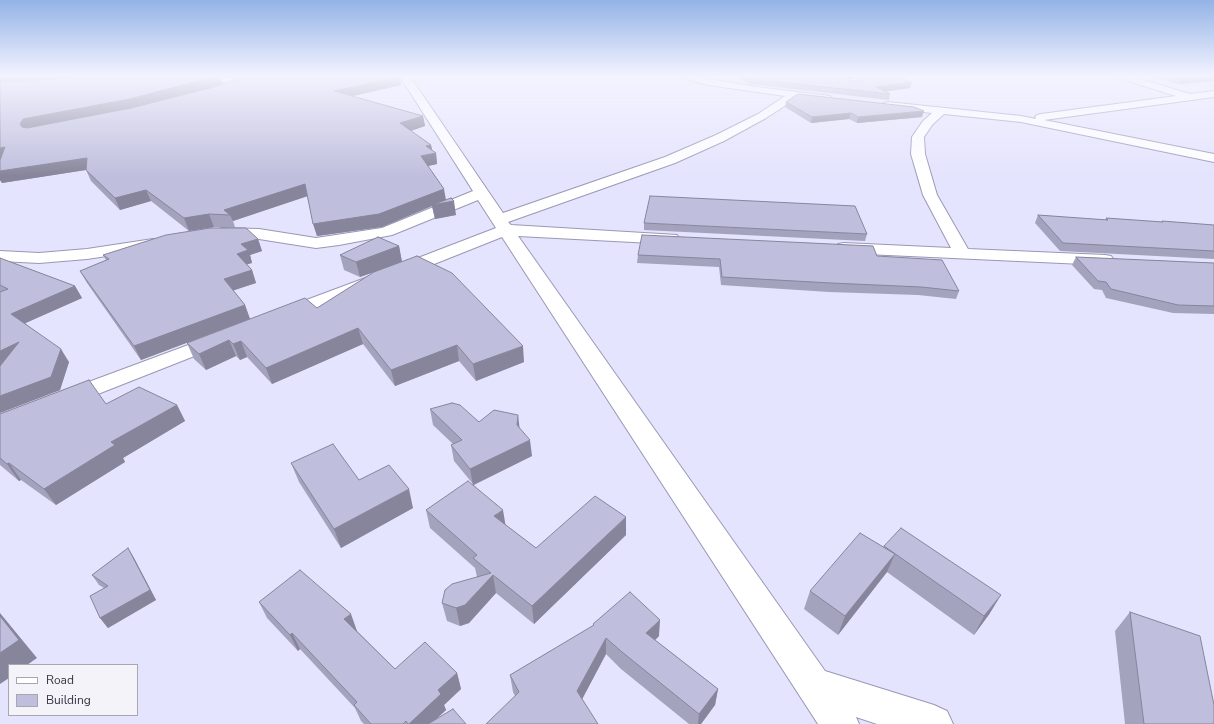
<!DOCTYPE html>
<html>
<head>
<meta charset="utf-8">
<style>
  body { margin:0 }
  #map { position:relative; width:1214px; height:724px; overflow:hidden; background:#e5e4fe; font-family:"Nunito Sans",sans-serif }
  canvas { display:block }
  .legend { position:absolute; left:8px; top:664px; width:130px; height:52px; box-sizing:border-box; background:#f4f3fa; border:1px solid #a8a7b0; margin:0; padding:5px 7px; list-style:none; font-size:12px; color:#353440 }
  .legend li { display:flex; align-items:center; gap:8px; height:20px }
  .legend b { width:20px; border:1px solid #a8a7b0 }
</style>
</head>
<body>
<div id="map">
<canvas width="1214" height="724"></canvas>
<ul class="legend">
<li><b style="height:5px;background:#fff"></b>Road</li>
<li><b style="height:11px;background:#bfbedd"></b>Building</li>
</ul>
</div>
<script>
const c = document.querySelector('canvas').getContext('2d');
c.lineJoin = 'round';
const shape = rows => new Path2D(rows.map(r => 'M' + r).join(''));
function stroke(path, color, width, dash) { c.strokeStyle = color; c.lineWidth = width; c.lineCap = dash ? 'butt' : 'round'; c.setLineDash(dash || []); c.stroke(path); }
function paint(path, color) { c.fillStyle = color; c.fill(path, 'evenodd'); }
const minor = shape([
  [205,75,219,75,233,79,263,75,286,75,281,78,232,85,207,77,205,75],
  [399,75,409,75,503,213,665,157,716,135,758,114,785,96,708,85,679,77,677,75,692,75,709,79,757,87,830,96,831,98,826,101,797,98,766,118,724,141,675,163,508,222,511,225,677,235,679,239,677,243,671,244,518,236,825,671,934,705,947,711,953,724,877,724,856,717,859,724,818,724,502,237,404,276,398,277,392,276,389,272,392,268,496,228,478,200,392,235,339,245,316,248,259,239,216,236,214,233,216,230,222,228,259,229,316,238,382,228,473,191,399,75],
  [1113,75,1127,75,1190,94,1214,91,1214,97,1044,120,1214,154,1214,162,1021,122,944,114,932,125,924,137,925,154,937,195,968,249,1105,255,1111,256,1114,260,1111,264,1105,265,844,253,838,252,835,248,838,244,844,243,951,248,923,195,911,154,912,137,923,121,932,113,888,108,884,107,883,105,884,103,888,102,1021,116,1036,119,1035,117,1037,115,1041,114,1176,96,1115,77,1113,75],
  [153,239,159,240,161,244,159,248,87,259,39,263,0,261,0,251,39,253,87,249,153,239],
  [368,277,375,279,377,283,375,287,291,319,284,321,277,319,274,315,277,311,368,277],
  [218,334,225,336,229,340,225,344,75,403,67,406,59,403,55,398,59,393,218,334]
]);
const wall = shape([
  [0,75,222,84,244,76,233,77,223,75,395,75,400,77,401,85,353,96,423,116,425,126,410,131,431,145,432,150,436,153,437,164,428,166,446,200,456,215,435,219,432,206,382,227,317,236,307,196,233,221,235,227,214,227,189,231,151,201,120,210,91,181,86,170,2,183,0,180],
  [733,75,871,75,847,79,851,82,910,88,884,92,890,94,889,100,749,84],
  [1142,75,1214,75,1214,81,1179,84],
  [786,102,922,117,857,123,849,119,811,123,785,107],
  [1038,215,1105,220,1106,218,1161,222,1162,221,1214,225,1214,259,1060,251,1035,223],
  [644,223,867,234,865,241,644,230],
  [258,239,262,251,250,255,252,263,247,264,252,270,256,283,233,290,245,305,250,319,141,360,87,283,80,271,106,260,103,255],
  [399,246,402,262,360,277,344,270,340,255],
  [638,255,877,256,959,291,956,299,918,295,829,292,721,285,719,267,637,263],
  [1076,257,1214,263,1214,314,1173,313,1106,298,1102,290,1094,289,1072,265],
  [0,258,75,286,82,298,25,323,69,362,60,390,0,413],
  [317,308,524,362,476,381,459,361,395,386,363,344,272,384,247,357,240,360,236,356,206,370,194,359,187,343],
  [106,404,177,405,185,421,123,458,125,462,56,505,21,480,19,481,0,465,0,414],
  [430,409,479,422,519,428,532,456,474,485,505,525,536,548,626,535,534,624,496,593,469,623,460,626,447,621,442,603,477,577,475,568,430,528,426,510,473,484,454,461,451,445,453,444,433,425],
  [291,463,359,480,413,508,341,548,299,482],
  [884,546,990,613,974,635,887,572,838,635,804,609,810,591],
  [128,548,134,558,156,600,108,628,100,618,104,588,99,585,92,575],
  [259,602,357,631,395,669,457,673,461,689,444,705,446,710,435,720,466,724,364,724,361,721,355,708,300,649,298,651,267,618],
  [1130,612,1214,724,1125,724,1115,631],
  [593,624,659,636,655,640,718,689,715,705,701,724,689,724,621,669,606,654,582,699,515,696,513,692,510,675,593,626]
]);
const shadedWall = shape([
  [0,75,125,75,0,82],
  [220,75,222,84,134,109,25,134,20,124,23,119],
  [232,75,255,75,233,77],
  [848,75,871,75,847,80,846,78],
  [1214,75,1214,81,1179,84,1182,77],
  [400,77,401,85,336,100,334,91],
  [912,82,910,88,875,93,876,87],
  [924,111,922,117,857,123,858,117],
  [851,113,849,119,811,123,812,117],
  [423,116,425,126,402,134,400,123],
  [431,145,433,154,436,153,437,164,423,167,421,156,426,146],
  [5,147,0,161,0,148],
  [87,158,92,169,2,183,0,180,0,171],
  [305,184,308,196,233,221,230,215,224,210],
  [444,189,446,200,454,201,456,215,435,219,432,206,382,227,317,236,313,224],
  [146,190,151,201,120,210,115,198],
  [209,214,214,227,189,231,184,218],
  [258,239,262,251,250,255,252,263,241,266,237,254,241,244],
  [399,246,402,262,360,277,356,262],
  [252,270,256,283,229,292,224,279],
  [75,286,82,298,19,326,11,314],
  [245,305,250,319,141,360,134,346],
  [358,328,363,344,272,384,266,368],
  [229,340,236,356,206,370,199,354],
  [241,341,247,357,240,360,233,344],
  [19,342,0,368,0,351],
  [457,345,459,361,395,386,391,370],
  [523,346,524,362,476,381,473,364],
  [61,349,69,362,60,390,0,413,0,396],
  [177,405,185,421,123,458,125,462,56,505,44,489,111,442],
  [518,415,520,431,517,425],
  [530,440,532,456,473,485,470,469],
  [9,463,21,480,19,481,7,464],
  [409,489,413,508,341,548,334,529],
  [503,510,506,528,494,516],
  [626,517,626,535,534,624,532,606],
  [128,548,134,558,156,600,108,628,100,618],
  [895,554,887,572,838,635,845,616],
  [493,575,496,593,469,623,460,626,456,608],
  [1001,595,990,613,974,635,984,616],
  [0,613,37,658,27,665,9,665,9,678,0,684],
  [351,614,357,631,351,635,344,619],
  [660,620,659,636,645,650,646,633],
  [292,633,300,649,298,651,290,635],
  [606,638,606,654,578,707,577,691],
  [457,673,461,689,444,705,446,710,431,724,409,724,438,690],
  [718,689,715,705,701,724,698,724,699,714]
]);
const building = shape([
  [121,75,220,75,130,99,23,119,20,124,22,127,27,128,131,108,218,86,245,76,253,75,395,75,400,77,334,91,423,116,400,123,431,145,426,146,436,153,421,156,444,189,379,214,313,224,305,184,224,210,230,215,209,214,184,218,146,190,115,198,86,170,87,158,0,171,0,160,5,147,0,148,0,82,121,75],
  [742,75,848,75,846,78,851,82,876,75,892,75,912,82,876,87,890,94,749,79,742,75],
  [1172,75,1211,75,1182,77,1172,75],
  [798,94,914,107,924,111,858,117,851,113,812,117,786,102,798,94],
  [650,196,855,206,867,234,644,223,650,196],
  [451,198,454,201,432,205,451,198],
  [1038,215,1108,220,1106,218,1163,222,1162,221,1214,225,1214,251,1063,243,1038,215],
  [210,228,246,228,258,239,241,244,248,250,237,254,252,270,224,279,245,305,134,346,80,271,109,259,103,255,166,235,210,228],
  [642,235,873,246,877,256,942,260,959,291,921,287,831,283,722,277,720,259,638,255,642,235],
  [378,237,399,246,356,262,340,255,378,237],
  [417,256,452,273,523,346,473,364,457,345,391,370,358,328,266,368,241,341,233,344,229,340,199,354,187,343,305,298,317,308,374,272,417,256],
  [1076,257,1214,263,1214,306,1178,305,1111,289,1106,282,1098,281,1076,257],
  [0,258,75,286,11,314,61,349,51,377,0,396,0,366,19,342,0,351,0,292,8,289,0,285,0,258],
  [89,380,106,404,139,387,177,405,111,442,115,445,44,489,9,463,7,464,0,458,0,414,89,380],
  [452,403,460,405,479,422,494,410,518,415,517,425,530,440,470,469,451,445,462,440,430,409,452,403],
  [333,444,359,480,389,465,409,489,334,529,291,463,333,444],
  [468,481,503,510,494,516,536,548,595,496,626,517,532,606,493,575,465,605,456,608,442,603,445,590,452,584,491,573,473,558,477,555,426,510,468,481],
  [901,528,1001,595,984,616,884,546,901,528],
  [860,533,895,554,845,616,810,591,860,533],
  [128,548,150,590,100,618,90,596,108,586,92,575,128,548],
  [300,570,351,614,344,619,395,669,425,642,457,673,438,690,441,694,409,724,408,724,406,721,403,724,371,724,354,705,357,702,292,633,290,635,259,602,300,570],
  [630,592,660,620,646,633,718,689,699,714,622,652,606,638,577,691,598,724,486,724,519,692,510,675,594,625,593,624,630,592],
  [1130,612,1200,636,1214,705,1214,724,1144,724,1130,612],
  [0,616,19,640,0,653,0,616],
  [453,709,466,724,428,724,453,709]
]);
stroke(minor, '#9998b5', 2);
paint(minor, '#fff');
paint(wall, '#a4a3be');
paint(shadedWall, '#86859b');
paint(building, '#bfbedd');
stroke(building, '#86859b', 1);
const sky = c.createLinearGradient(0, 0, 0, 176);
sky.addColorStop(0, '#93b3e6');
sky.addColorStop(0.43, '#f3f3ff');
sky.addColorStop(1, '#f3f3ff00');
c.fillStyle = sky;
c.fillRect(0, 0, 1214, 176);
</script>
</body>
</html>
